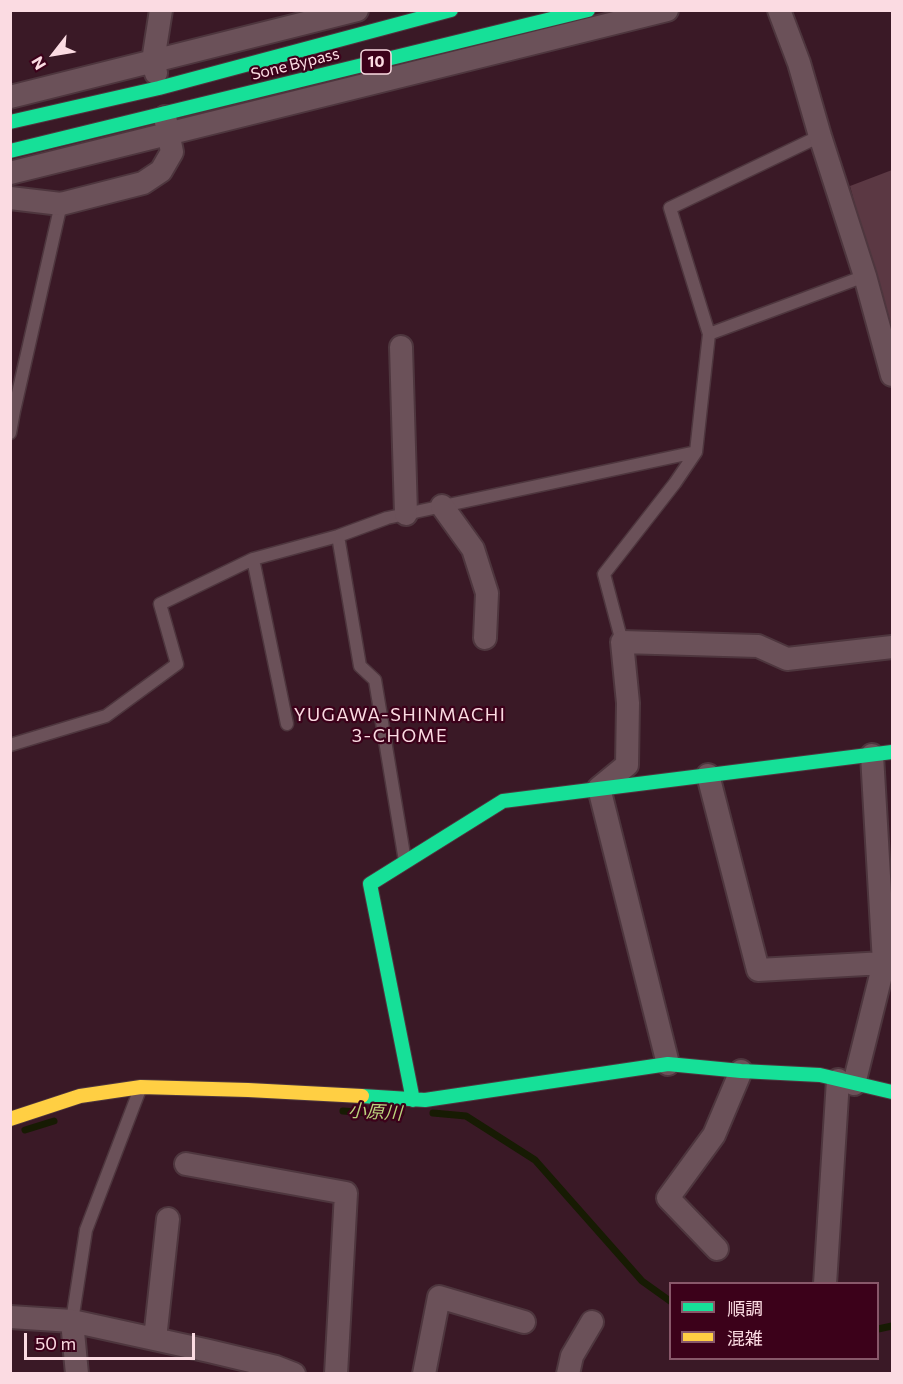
<!DOCTYPE html>
<html>
<head>
<meta charset="utf-8">
<style>
  body { margin:0 }
  #map { position:relative; width:903px; height:1384px; overflow:hidden; background:#3a1926; font-family:Commissioner,"Noto Sans JP",sans-serif }
  canvas { display:block }
  .frame { position:absolute; inset:0; border:12px solid #fbdbe2; pointer-events:none }
  .legend { position:absolute; left:669px; top:1282px; width:210px; height:78px; box-sizing:border-box; background:#3c011a; border:2px solid #88586a; margin:0; padding:8px 10px; list-style:none; font-size:18px; color:#fbdbe2 }
  .legend li { display:flex; align-items:center; gap:12px; height:30px }
  .legend b { width:30px; border:2px solid #88586a }
  .north { position:absolute; left:24px; top:24px; width:60px; height:60px; -webkit-text-stroke:4px #3c011a; paint-order:stroke; rotate:239deg; font-size:16px; font-weight:700; line-height:24px; text-align:center; color:#fbdbe2 }
  .north::after { content:''; display:block; margin:auto; width:21px; height:27px; background:#fbdbe2; clip-path:polygon(50% 0,100% 100%,50% 72%,0 100%) }
  .scale { position:absolute; left:24px; top:1333px; width:171px; height:27px; box-sizing:border-box; border:3px solid #fbdbe2; border-top:0; padding-left:8px; font-size:18px; line-height:21px; white-space:nowrap; color:#fbdbe2; -webkit-text-stroke:4px #3c011a; paint-order:stroke }
</style>
</head>
<body>
<div id="map">
<canvas width="903" height="1384"></canvas>
<div class="frame"></div>
<ul class="legend">
<li><b style="height:8px;background:#16e098"></b>順調</li>
<li><b style="height:8px;background:#ffcf43"></b>混雑</li>
</ul>
<div class="north">N</div>
<div class="scale">50 m</div>
</div>
<script>
const c = document.querySelector('canvas').getContext('2d');
c.lineJoin = 'round';
function paint(path, color) { c.fillStyle = color; c.fill(path, 'evenodd'); }
const shape = rows => new Path2D(rows.map(r => 'M' + r).join(''));
function stroke(path, color, width, dash) { c.strokeStyle = color; c.lineWidth = width; c.lineCap = dash ? 'butt' : 'round'; c.setLineDash(dash || []); c.stroke(path); }
function drawText(font, color, halo, rows, align = 'center') {
  c.font = font + ' Commissioner,"Noto Sans JP",sans-serif'; c.lineWidth = 4.5; c.setLineDash([]); c.textBaseline = 'middle'; c.strokeStyle = halo; c.fillStyle = color; for (const [text, x, y, turn = 0] of rows) {
    c.save(); c.translate(x, y); c.rotate((+turn || 0) * Math.PI / 180); c.textAlign = isNaN(turn) ? turn : align; if (halo) c.strokeText(text, 0, 0); c.fillText(text, 0, 0); c.restore();
  }
}
const green = shape([
  [892,170,892,346,850,186]
]);
const stream = shape([
  [343,1111,384,1114,401,1113],
  [433,1113,466,1116,535,1160,642,1281,670,1301],
  [25,1130,54,1121],
  [878,1329,892,1326]
]);
const lane = shape([
  [709,334,670,208,820,136],
  [10,433,14,411,61,204],
  [338,536,360,666,375,680,405,861],
  [253,559,287,724],
  [622,642,604,574,675,483,696,452,709,334,865,276],
  [10,745,106,716,177,664,160,604,253,559,338,536,387,518,696,452],
  [72,1321,86,1230,140,1089]
]);
const street = shape([
  [779,10,799,63,820,136,865,276,892,375],
  [156,73,153,61,161,10],
  [10,97,357,10],
  [10,173,667,10],
  [10,198,61,204,143,183,161,171,172,152,165,117],
  [401,347,406,514],
  [442,506,473,549,487,593,485,638],
  [708,775,758,970,884,963],
  [668,1064,599,788,627,765,628,703,622,642,758,646,787,659,892,647],
  [854,1084,884,963,872,755],
  [186,1164,346,1193,336,1374],
  [717,1249,668,1198,714,1135,741,1071],
  [825,1284,838,1080],
  [10,1317,72,1321,209,1351,276,1367,294,1374],
  [72,1321,77,1374],
  [155,1339,168,1219],
  [424,1374,439,1297,524,1322],
  [568,1374,572,1356,592,1322]
]);
const fast = shape([
  [10,122,159,88,451,10],
  [10,151,588,10],
  [362,1096,425,1100,668,1064,741,1071,820,1075,892,1092],
  [413,1100,370,884,503,801,892,752]
]);
const slow = shape([
  [10,1119,80,1096,141,1087,248,1090,362,1096]
]);
const shields = [
  [376,62,30]
];
const shieldNames = [
  ["10",376,62]
];
const streetNames = [
  ["Sone Bypass",295,64,-14]
];
const neighbourhoodNames = [
  ["YUGAWA-SHINMACHI",400,715],
  ["3-CHOME",400,736]
];
const waterNames = [
  ["小原川",375,1112,3]
];
paint(green, '#5b3843');
stroke(stream, '#171b03', 7);
stroke(lane, '#4e363e', 15);
stroke(street, '#4e363e', 26);
stroke(fast, '#4e363e', 16);
stroke(slow, '#4e363e', 16);
stroke(lane, '#6b5159', 12);
stroke(street, '#6b5159', 22);
stroke(fast, '#16e098', 14);
stroke(slow, '#ffcf43', 14);
for (const [x, y, w] of shields) { const box = new Path2D(); box.roundRect(x - w / 2, y - 12, w, 24, 4.5); c.fillStyle = '#3c011a'; c.fill(box); stroke(box, '#fbdbe2', 1.5); }
drawText('bold 15px', '#fbdbe2', null, shieldNames);
drawText('16px', '#fbdbe2', '#3c011a', streetNames);
c.letterSpacing = '1.5px';
drawText('18px', '#fbdbe2', '#3c011a', neighbourhoodNames);
c.letterSpacing = '0px';
drawText('italic 18px', '#bad27c', '#3c011a', waterNames);
</script>
</body>
</html>
